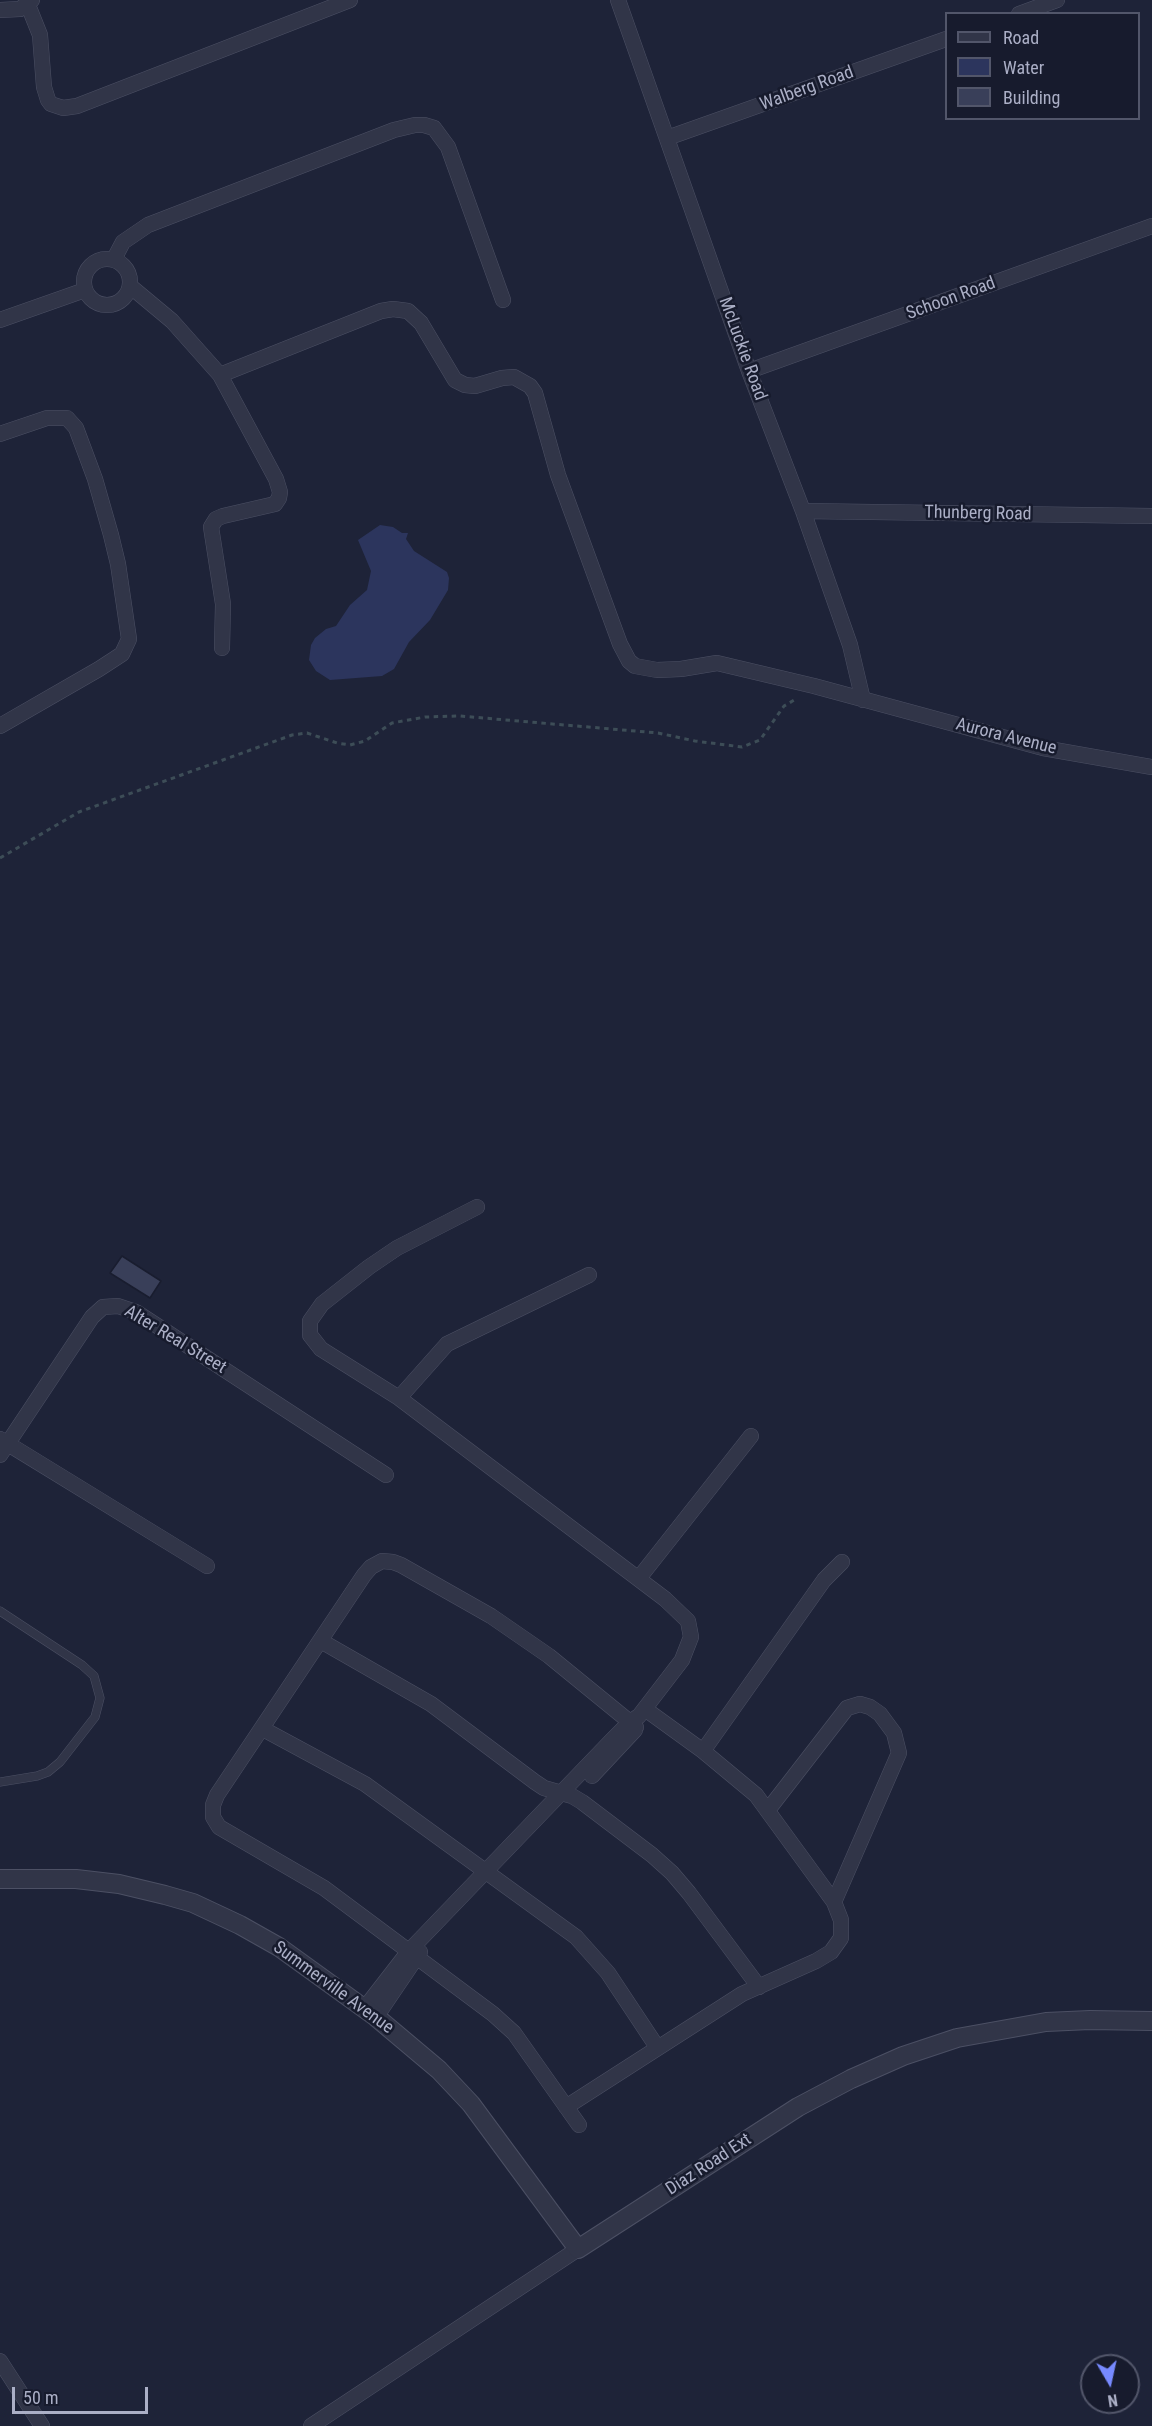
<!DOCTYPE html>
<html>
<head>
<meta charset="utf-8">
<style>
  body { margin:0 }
  #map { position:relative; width:1152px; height:2426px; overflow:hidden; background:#1e2338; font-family:"Roboto Condensed",sans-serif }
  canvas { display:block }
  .legend { position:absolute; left:945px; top:12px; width:195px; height:108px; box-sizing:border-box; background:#171b2d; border:2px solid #52566a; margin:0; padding:8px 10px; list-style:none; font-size:18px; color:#abafc6 }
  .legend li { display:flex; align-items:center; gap:12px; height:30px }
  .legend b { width:30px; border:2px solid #52566a }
  .north { position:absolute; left:1080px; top:2354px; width:60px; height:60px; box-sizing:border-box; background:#171b2d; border:2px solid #52566a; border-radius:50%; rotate:171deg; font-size:16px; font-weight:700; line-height:24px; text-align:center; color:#abafc6 }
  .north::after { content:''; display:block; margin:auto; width:21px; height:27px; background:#778aff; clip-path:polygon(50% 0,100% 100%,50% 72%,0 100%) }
  .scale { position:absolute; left:12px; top:2387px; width:136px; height:27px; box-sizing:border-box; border:3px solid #abafc6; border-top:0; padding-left:8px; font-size:18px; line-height:21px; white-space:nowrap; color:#abafc6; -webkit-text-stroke:4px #171b2d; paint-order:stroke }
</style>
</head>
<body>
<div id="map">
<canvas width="1152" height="2426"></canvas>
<ul class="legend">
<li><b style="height:8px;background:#313548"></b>Road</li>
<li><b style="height:16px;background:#2c355d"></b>Water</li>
<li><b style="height:16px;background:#393f59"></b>Building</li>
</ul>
<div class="north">N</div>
<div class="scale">50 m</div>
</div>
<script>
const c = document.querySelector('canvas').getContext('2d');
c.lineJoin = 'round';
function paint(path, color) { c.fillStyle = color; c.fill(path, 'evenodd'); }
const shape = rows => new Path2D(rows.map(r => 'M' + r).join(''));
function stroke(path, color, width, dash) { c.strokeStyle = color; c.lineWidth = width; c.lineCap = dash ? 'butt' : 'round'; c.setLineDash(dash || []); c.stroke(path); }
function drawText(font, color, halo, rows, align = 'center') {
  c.font = font + ' "Roboto Condensed",sans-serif'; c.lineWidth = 5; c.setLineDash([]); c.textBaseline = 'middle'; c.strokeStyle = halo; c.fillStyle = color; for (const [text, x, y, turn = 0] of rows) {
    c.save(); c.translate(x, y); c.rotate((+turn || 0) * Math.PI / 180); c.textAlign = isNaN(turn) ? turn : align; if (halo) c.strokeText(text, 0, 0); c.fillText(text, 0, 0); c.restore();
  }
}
const water = shape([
  [380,525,393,527,402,533,408,533,406,539,414,551,447,572,449,578,448,590,430,620,409,642,394,669,382,676,330,680,316,671,309,660,311,645,315,638,326,629,336,626,350,605,367,590,371,571,358,540]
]);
const building = shape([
  [122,1256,161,1281,150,1298,110,1273,122,1256]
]);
const path = shape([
  [0,858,79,812,292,735,307,733,337,743,350,745,365,741,392,723,425,717,460,716,658,733,695,741,742,747,760,740,784,706,796,699]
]);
const service = shape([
  [0,1611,82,1665,94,1676,100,1698,95,1717,60,1762,48,1772,37,1776,0,1782]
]);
const minor = shape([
  [618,0,749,371,803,511,850,645,863,700],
  [28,5,40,35,44,87,48,100,51,104,63,108,77,106,350,0],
  [0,10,20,9,32,0],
  [1019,14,1057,0],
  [667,138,946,39],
  '84 282a23 23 0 1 1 46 0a23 23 0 1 1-46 0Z',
  [114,259,123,242,148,225,394,130,415,125,424,125,434,128,448,147,503,300],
  [130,286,172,321,220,375,276,479,280,492,279,498,275,504,223,516,216,519,211,527,223,604,222,648],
  [0,320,85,290],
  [749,371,1152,226],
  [220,375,381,311,393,309,408,311,421,323,455,380,465,385,475,386,502,378,514,377,530,386,535,393,558,475,620,644,629,661,635,666,657,670,681,669,717,663,814,686,1043,748,1152,767],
  [0,434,47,418,67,418,76,428,95,479,111,535,118,564,129,639,122,654,99,669,0,726],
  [803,511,1152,516],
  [399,1398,447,1344,589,1275],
  [0,1439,207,1566],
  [0,1455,92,1317,103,1307,118,1306,136,1312,386,1475],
  [639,1578,751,1436],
  [321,1641,431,1704,535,1782,544,1788,572,1796,582,1802,652,1855,672,1873,689,1893,759,1987],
  [263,1729,365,1784,576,1937,608,1973,657,2047],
  [703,1751,824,1580,842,1562],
  [592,1776,635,1730],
  [768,1810,847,1708,860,1704,870,1707,880,1714,894,1733,899,1753,834,1902],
  [364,2009,409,1951,612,1740,630,1722,639,1716,682,1660,691,1637,688,1621,665,1599,399,1398,321,1349,310,1335,310,1321,322,1304,369,1267,397,1248,477,1207],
  [376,2017,420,1952],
  [566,2107,742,1994,816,1961,831,1952,841,1938,841,1920,834,1902,756,1795,703,1751,645,1709],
  [579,2125,514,2033,493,2014,324,1888,219,1827,213,1817,213,1805,217,1795,364,1575,371,1567,382,1561,393,1562,401,1565,491,1616,549,1656,636,1727],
  [0,2361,42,2426],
  [311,2426,578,2249]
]);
const tertiary = shape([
  [0,1879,76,1879,119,1884,165,1895,193,1903,240,1925,279,1947,376,2017,439,2070,471,2104,578,2249,798,2107,851,2079,903,2056,957,2038,1046,2022,1090,2020,1152,2021]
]);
const streetNames = [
  ["Walberg Road",807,89,-20],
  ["Schoon Road",951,299,-20],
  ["McLuckie Road",742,349,70],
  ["Thunberg Road",978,514,1],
  ["Aurora Avenue",1006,737,14],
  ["Alter Real Street",175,1340,31],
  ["Summerville Avenue",333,1988,36],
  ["Diaz Road Ext",709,2165,-33]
];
paint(water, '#2c355d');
paint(building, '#393f59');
stroke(building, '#191d2f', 1.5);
stroke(service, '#4c5064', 9);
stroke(minor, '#4c5064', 16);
stroke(tertiary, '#4c5064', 20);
stroke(path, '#3d4d57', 3, [4.5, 4.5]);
stroke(service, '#313548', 8);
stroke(minor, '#313548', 15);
stroke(tertiary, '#313548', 18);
drawText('18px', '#abafc6', '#171b2d', streetNames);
</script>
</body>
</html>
